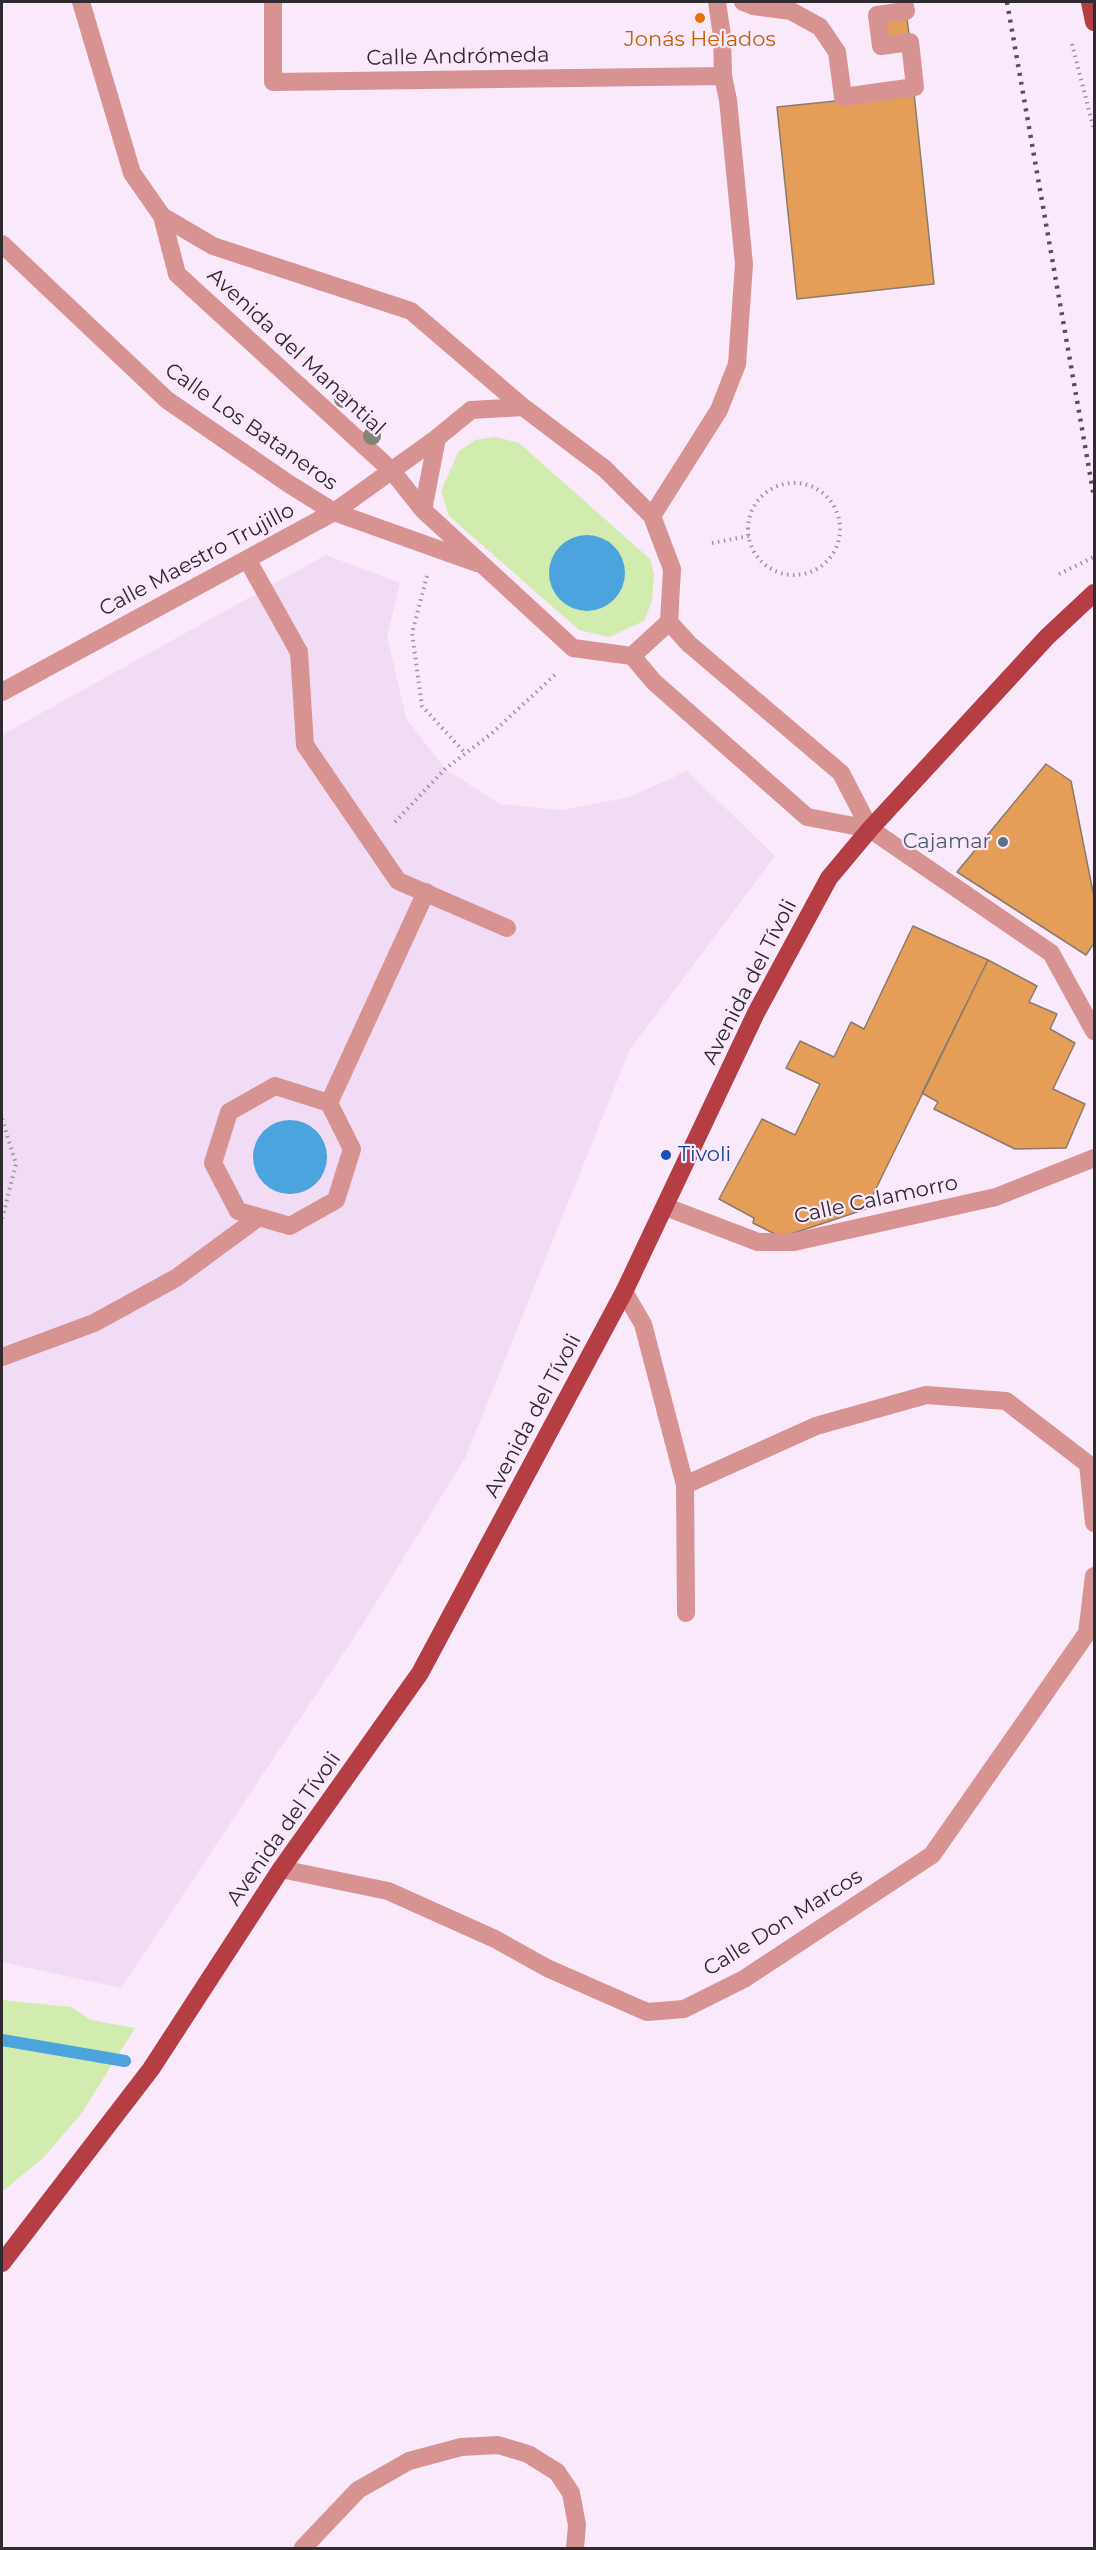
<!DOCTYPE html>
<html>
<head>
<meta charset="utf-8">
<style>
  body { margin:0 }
  #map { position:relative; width:1096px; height:2550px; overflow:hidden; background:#fae8fb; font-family:Montserrat,sans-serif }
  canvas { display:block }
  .frame { position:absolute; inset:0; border:3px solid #2f2930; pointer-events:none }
</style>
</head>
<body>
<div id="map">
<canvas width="1096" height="2550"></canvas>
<div class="frame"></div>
</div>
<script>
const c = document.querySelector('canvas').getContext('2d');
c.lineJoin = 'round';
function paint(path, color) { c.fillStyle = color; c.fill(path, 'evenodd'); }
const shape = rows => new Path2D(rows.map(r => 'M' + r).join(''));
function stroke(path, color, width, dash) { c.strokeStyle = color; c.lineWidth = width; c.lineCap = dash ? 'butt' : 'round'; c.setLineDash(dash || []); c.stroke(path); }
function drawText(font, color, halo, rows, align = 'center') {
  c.font = font + ' Montserrat,sans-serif'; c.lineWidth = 4.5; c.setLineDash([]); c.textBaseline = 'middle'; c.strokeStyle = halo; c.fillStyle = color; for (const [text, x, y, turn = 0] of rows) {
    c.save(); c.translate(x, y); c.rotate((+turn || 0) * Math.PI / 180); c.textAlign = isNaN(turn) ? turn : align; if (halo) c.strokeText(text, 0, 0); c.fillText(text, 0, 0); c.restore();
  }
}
const built = shape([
  [326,555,400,583,387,636,406,718,445,769,500,804,562,810,630,797,687,771,775,856,630,1049,465,1458,364,1622,121,1988,2,1962,2,735]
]);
const green = shape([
  [496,437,519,443,650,559,654,574,652,601,644,621,609,637,579,630,449,516,441,491,459,451,475,440],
  [2,2000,71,2007,91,2020,135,2028,81,2114,44,2157,2,2192]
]);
const water = shape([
  '549 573a38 38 0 1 1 76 0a38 38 0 1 1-76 0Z',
  '253 1157a37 37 0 1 1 74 0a37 37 0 1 1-74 0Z'
]);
const stream = shape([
  [2,2040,125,2061]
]);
const building = shape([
  [906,11,910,42,881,46,877,15,906,11],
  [914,93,934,284,797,299,777,107,914,93],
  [1046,764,1071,781,1094,897,1094,943,1086,955,957,872,1046,764],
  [913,926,988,960,866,1209,791,1234,785,1239,753,1223,754,1218,719,1199,762,1119,795,1135,820,1084,786,1068,800,1041,834,1057,851,1022,864,1029,913,926],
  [988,960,1037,986,1029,1002,1057,1014,1050,1029,1075,1043,1053,1089,1085,1104,1066,1148,1015,1149,934,1109,938,1102,922,1093,988,960]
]);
const path = shape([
  [1072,44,1094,130],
  '748 529a46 46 0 1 1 92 0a46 46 0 1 1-92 0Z',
  [712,543,749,536],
  [1059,574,1094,557],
  [427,576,412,633,422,706,465,753],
  [395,822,445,769,491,734,557,673],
  [2,1119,16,1164,2,1219]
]);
const minor = shape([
  [81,2,132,173,162,216,177,274,392,471,423,510],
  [273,2,273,82,723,76],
  [743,2,753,6,791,11,820,27,837,52,843,97,915,87,910,42,881,46,877,15,906,11,904,2],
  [162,216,213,246,411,311,523,407],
  [2,244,167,400,289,484,334,512,477,563],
  [523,407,605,469,652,516,672,569,669,622,632,656,573,648,423,510,437,438,471,410,523,407],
  [652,516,719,410,737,364,744,264,728,100,723,76,722,36,717,2],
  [247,559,299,652,305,745,398,881,507,928],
  [669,622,689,644,841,773,870,829],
  [632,656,654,682,807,817,870,829,1051,953,1094,1031],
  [2,692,334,512,437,438],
  [275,1086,329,1103,352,1149,336,1200,290,1226,238,1211,213,1163,229,1112,275,1086],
  [329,1103,426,892],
  [666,1207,758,1242,794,1242,996,1197,1094,1158],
  [624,1292,643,1324,685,1485,816,1426,926,1395,1006,1401,1088,1464,1094,1523],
  [2,1357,94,1323,176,1278,259,1217],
  [685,1485,686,1613],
  [281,1869,388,1891,495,1939,547,1968,647,2012,684,2009,744,1979,932,1855,1087,1633,1094,1576],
  [303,2548,358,2490,409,2461,461,2447,498,2445,528,2454,557,2472,571,2493,577,2525,575,2548]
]);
const major = shape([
  [1090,2,1094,22],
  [2,2263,151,2069,281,1869,420,1673,624,1292,756,1013,829,878,870,829,1047,637,1094,593]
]);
const rail = shape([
  [1007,2,1094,497]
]);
const trees = [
  [343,399],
  [372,436]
];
const markers = [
  [700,18,6,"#e8710a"],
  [1003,842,6,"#5c6f8a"],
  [666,1155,6,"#1a4fb4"]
];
const foodNames = [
  ["Jonás Helados",700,40]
];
const streetNames = [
  ["Calle Andrómeda",458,57,-1],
  ["Avenida del Manantial",296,352,43],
  ["Calle Los Bataneros",251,427,35],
  ["Calle Maestro Trujillo",197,560,-28],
  ["Avenida del Tívoli",750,982,-63],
  ["Calle Calamorro",876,1200,-12],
  ["Avenida del Tívoli",533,1416,-62],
  ["Avenida del Tívoli",284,1829,-55],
  ["Calle Don Marcos",783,1923,-32]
];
const serviceNames = [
  ["Cajamar",991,842]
];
const transitNames = [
  ["Tivoli",678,1155]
];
paint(built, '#f2dbf4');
paint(green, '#d2ecaf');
paint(water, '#4ba4de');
stroke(stream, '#4ba4de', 12);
paint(building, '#e49e58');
stroke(building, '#8c7b6b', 1.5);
stroke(path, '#9e929f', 4, [1.5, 4.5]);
stroke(minor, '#d69391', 18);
stroke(major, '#b43e43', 18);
stroke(rail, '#585059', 4.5, [3, 6]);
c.fillStyle = '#848378';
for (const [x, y] of trees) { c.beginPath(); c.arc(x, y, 9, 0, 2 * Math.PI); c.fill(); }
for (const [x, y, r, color] of markers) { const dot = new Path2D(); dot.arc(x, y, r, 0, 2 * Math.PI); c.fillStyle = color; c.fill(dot); stroke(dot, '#fae8fb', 2); }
drawText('21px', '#c56008', '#fae8fb', foodNames);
drawText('21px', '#2f2930', '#fae8fb', streetNames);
drawText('21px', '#4e5e75', '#fae8fb', serviceNames, 'right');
drawText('21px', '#164399', '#fae8fb', transitNames, 'left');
</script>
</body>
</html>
